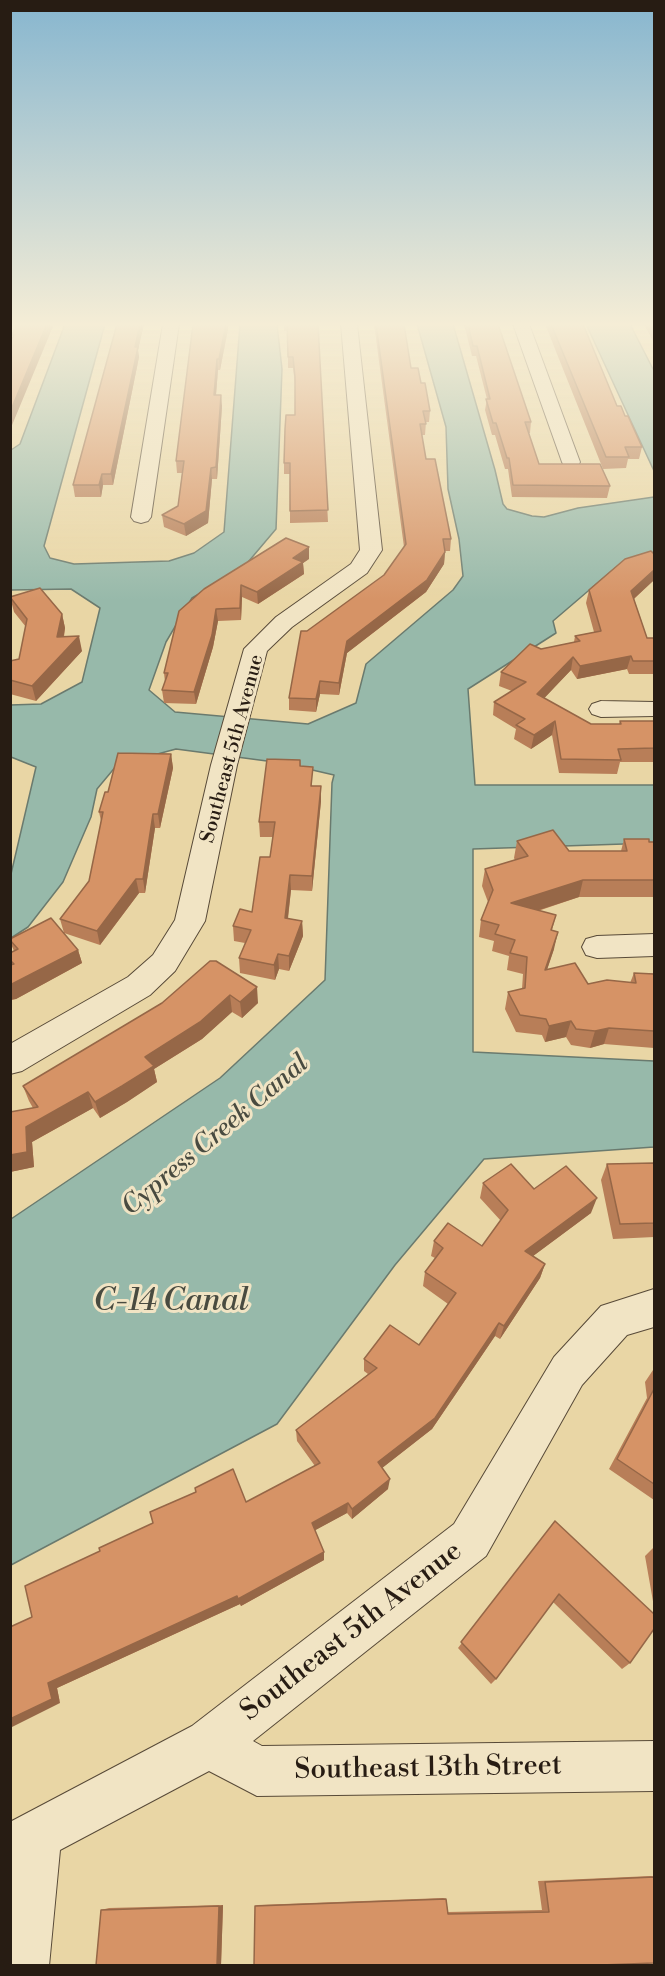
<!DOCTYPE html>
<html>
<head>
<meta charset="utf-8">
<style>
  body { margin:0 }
  #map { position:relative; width:665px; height:1976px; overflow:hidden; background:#e9d6a5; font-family:"Libre Bodoni",serif }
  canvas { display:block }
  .frame { position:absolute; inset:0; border:12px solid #271c13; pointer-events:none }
</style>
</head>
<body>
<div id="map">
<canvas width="665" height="1976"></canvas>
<div class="frame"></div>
</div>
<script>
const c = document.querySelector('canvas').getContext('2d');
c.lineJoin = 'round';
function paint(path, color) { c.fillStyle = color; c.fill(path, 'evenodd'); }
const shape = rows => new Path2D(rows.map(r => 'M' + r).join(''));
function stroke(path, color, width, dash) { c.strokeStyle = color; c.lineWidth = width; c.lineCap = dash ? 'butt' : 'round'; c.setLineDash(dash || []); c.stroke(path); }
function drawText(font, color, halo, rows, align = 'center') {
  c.font = font + ' "Libre Bodoni",serif'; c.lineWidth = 6; c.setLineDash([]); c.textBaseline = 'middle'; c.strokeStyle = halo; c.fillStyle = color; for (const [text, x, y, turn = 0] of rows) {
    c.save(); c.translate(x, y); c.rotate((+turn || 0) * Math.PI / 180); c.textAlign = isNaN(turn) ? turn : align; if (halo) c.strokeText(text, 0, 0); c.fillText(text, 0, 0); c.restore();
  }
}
const water = shape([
  [65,324,105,324,44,546,50,558,74,564,169,561,194,553,224,532,240,324,277,324,282,369,276,529,243,568,192,598,166,642,149,690,175,712,308,724,356,703,366,664,453,590,463,576,459,539,448,489,446,427,417,324,453,324,495,470,503,504,507,509,532,516,544,517,578,508,654,497,654,552,615,568,553,621,556,633,468,689,475,785,654,785,654,843,473,849,473,1052,654,1061,654,1147,484,1159,395,1265,277,1424,11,1565,11,1219,220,1078,325,980,332,783,334,775,282,763,176,749,117,765,97,789,91,817,63,882,28,927,11,938,11,874,36,767,11,757,10,705,41,704,82,682,100,608,71,589,11,590,11,450,20,444,65,324],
  [586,324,630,324,654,371,654,471,586,324]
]);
const minor = shape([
  [163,324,179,324,151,517,148,521,141,523,134,521,131,517,163,324],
  [341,324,357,324,382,550,367,573,292,627,267,651,237,765,205,921,175,971,150,995,22,1071,10,1074,10,1044,128,977,153,955,175,920,211,765,244,649,276,617,351,564,360,550,341,324],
  [513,324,529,324,580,462,578,466,564,466,562,462,513,324],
  [601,701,654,702,654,716,601,717,592,714,589,709,592,704,601,701],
  [654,934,654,956,597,958,586,955,582,947,586,939,597,936,654,934],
  [654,1289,654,1327,627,1335,582,1385,486,1556,253,1741,262,1746,654,1741,654,1791,257,1796,209,1771,60,1850,49,1966,10,1966,10,1822,192,1726,454,1524,554,1357,601,1306,654,1289]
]);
const wall = shape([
  [114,324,144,324,138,350,139,357,113,485,103,485,101,497,75,497,73,485,117,325,114,325],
  [193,324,228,324,228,329,220,370,218,370,216,395,222,406,217,479,212,479,208,523,186,536,164,527,162,515,178,506,182,473,177,473,176,461],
  [284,324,318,324,328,522,290,523,290,474,284,474,284,463,295,415,295,384,293,368,288,368,288,331,284,331],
  [374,324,404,324,411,368,421,383,430,411,429,422,426,422,425,435,422,435,426,459,451,539,450,551,445,551,444,564,426,592,347,653,339,695,320,694,316,712,289,710,289,698,307,631,384,575,404,547],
  [464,324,498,324,531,422,530,433,529,433,539,464,610,486,607,498,512,497,508,469,505,469,495,435,492,435,485,410,487,399,476,356,472,356],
  [545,324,583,324,617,406,625,416,642,447,639,459,628,459,626,468,603,469],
  [644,324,654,324,654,343],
  [654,554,654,583,653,581,634,599,647,638,654,638,654,674,629,674,627,669,577,679,571,670,544,698,591,724,619,724,620,721,654,721,654,762,620,762,617,774,559,773,552,735,531,749,514,739,516,729,493,715,494,702,512,691,499,686,501,672,541,649,574,642,575,636,594,632,586,603,589,590],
  [309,559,303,563,304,574,258,604,242,597,241,620,218,621,213,647,196,704,164,703,162,690,165,682,164,673,179,611],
  [10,597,62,614,65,628,64,637,82,651,36,701,10,694,10,661,19,659,26,627,14,612],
  [171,754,173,768,160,828,155,828,145,893,139,893,100,945,64,933,60,919,89,881,101,821,99,812,108,792],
  [300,760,301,766,321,801,312,891,291,890,288,919,302,921,303,936,289,971,279,969,275,980,240,973,239,958,245,943,234,941,233,926,252,912,270,857,273,837,260,837,259,822],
  [624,839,654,842,654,897,579,897,538,911,556,915,552,930,554,949,547,970,588,984,630,983,634,973,654,974,654,1048,604,1044,590,1048,571,1045,566,1037,545,1042,542,1035,516,1032,505,1009,508,992,522,989,523,974,507,970,509,956,492,951,494,941,479,937,481,920,488,902,482,886,485,869,515,860,514,858,517,841,569,851,621,851],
  [10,939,78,950,82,963,16,999,10,1000,10,953,14,951,10,942],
  [210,961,258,1003,242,1018,232,1012,202,1039,154,1069,157,1082,127,1102,100,1118,93,1108,32,1142,34,1167,10,1172,33,1108,29,1101,23,1086,162,1003],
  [654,1163,654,1237,613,1239,601,1180,607,1164],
  [483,1183,534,1189,591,1213,533,1256,545,1264,540,1278,500,1339,495,1336,432,1429,382,1468,388,1489,352,1519,347,1513,315,1530,324,1560,241,1606,240,1604,57,1688,60,1703,32,1617,315,1466,297,1441,296,1430,368,1374,364,1371,364,1359,419,1345,448,1304,423,1286,425,1272,435,1258,431,1256,434,1241,482,1246,501,1221,480,1198],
  [653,1370,654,1370,654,1500,609,1469,647,1398,645,1382],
  [555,1521,630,1663,622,1669,553,1602,496,1679,491,1684,458,1648],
  [654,1547,654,1607,645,1556],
  [651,1876,654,1877,654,1963,255,1906,258,1905,443,1898,446,1899,448,1912,542,1910,538,1881],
  [223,1905,221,1965,96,1965,101,1910,109,1908]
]);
const shadedWall = shape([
  [47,324,54,324,10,430,10,412],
  [140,324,144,324,138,350,139,357,113,485,111,474],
  [226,324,228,324,228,329,220,370,219,359],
  [217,359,218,370,215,406,214,395],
  [221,395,222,406,217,479,216,467],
  [211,468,212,479,208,523,186,536,184,524],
  [102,474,103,485,101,497,99,485],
  [309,547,309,559,303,563,304,574,258,604,257,592,293,558],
  [445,552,444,564,426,592,347,653,339,695,339,683,347,641],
  [654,570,653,581,628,604,631,591],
  [241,585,242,597,241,620,240,608],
  [216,609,218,621,213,647,196,704,194,692],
  [62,614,65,628,61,652,57,637],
  [79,636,82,651,36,701,32,686],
  [631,656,627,669,577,679,580,666],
  [573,657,571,670,535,708,537,694],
  [320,681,320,694,316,712,316,699],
  [555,721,552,735,531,749,534,735],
  [171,754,173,768,160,828,158,814],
  [321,786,321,801,312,891,312,876],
  [153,814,155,828,145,893,143,879],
  [290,875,291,890,286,933,285,918],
  [136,879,139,893,100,945,97,931],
  [583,880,579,897,508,920,511,903],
  [302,921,303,936,289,971,289,956],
  [558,932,554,949,541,987,545,970],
  [78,950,82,963,16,999,10,1000,10,985],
  [278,954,279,969,275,980,274,965],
  [257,987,258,1003,242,1018,240,1002],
  [230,995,232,1012,202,1039,154,1069,157,1082,127,1102,100,1118,95,1102,145,1057],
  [571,1021,566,1037,545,1042,549,1026],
  [609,1028,604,1044,590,1048,595,1031],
  [88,1092,93,1108,32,1142,34,1167,10,1172,10,1155,26,1127],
  [597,1198,591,1213,521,1265,525,1251],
  [545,1264,540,1278,500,1339,504,1326],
  [499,1323,495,1336,432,1429,377,1472,378,1462],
  [390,1479,388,1489,352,1519,352,1509],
  [348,1503,347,1513,312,1532,312,1523],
  [324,1552,324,1560,241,1606,238,1599],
  [237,1596,240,1604,57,1688,60,1703,10,1728,10,1719,48,1683],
  [223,1905,221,1965,217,1965,219,1906]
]);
const building = shape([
  [17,324,47,324,10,412,10,343,14,335,12,335,17,324],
  [117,324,140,324,135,347,138,347,111,474,102,474,99,485,73,485,117,324],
  [193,324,226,324,219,359,217,359,214,395,221,395,216,467,211,468,206,511,184,524,162,515,178,506,184,461,176,461,193,324],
  [287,324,318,324,328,510,290,511,290,463,284,463,285,429,286,415,295,415,295,377,293,357,288,357,287,324],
  [376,324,404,324,411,368,418,368,421,383,425,383,430,411,423,411,426,424,420,424,426,459,435,459,451,539,443,539,445,552,427,580,347,641,339,683,320,681,316,699,289,698,301,631,307,631,384,575,406,544,376,324],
  [468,324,498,324,531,422,525,422,539,464,600,464,610,486,513,485,509,458,507,458,496,423,493,423,486,399,490,399,477,346,473,346,468,324],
  [551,324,583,324,617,406,621,406,625,416,628,416,642,447,625,447,629,457,606,457,551,324],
  [286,538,309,547,293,558,303,562,257,592,241,585,240,608,216,609,212,635,194,692,162,690,168,673,164,673,179,611,204,589,286,538],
  [651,551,654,554,654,570,631,591,647,638,654,638,654,661,633,661,631,656,580,666,573,657,537,694,591,724,621,724,620,721,654,721,654,748,618,749,621,760,561,759,555,721,534,735,516,725,525,719,494,702,526,682,501,672,530,644,541,649,580,641,575,636,601,631,589,590,625,559,651,551],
  [40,588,62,614,57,637,79,636,32,686,10,680,10,661,19,659,27,619,10,597,40,588],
  [118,753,171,754,158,814,153,814,143,879,136,879,97,931,60,919,89,881,103,812,99,812,105,792,108,792,118,753],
  [267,759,300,760,300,766,313,767,311,786,321,786,312,876,290,875,285,918,302,921,289,956,278,954,274,965,239,958,251,930,233,926,240,909,252,912,260,857,270,857,275,822,259,822,267,759],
  [553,830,569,851,627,851,624,839,649,839,649,842,654,842,654,880,583,880,511,903,556,915,551,930,558,932,545,970,575,963,588,984,607,980,636,983,634,973,654,974,654,1031,609,1028,595,1031,576,1029,571,1021,549,1026,546,1019,520,1015,508,992,525,988,527,957,510,953,515,940,495,934,499,925,481,920,493,890,485,869,528,856,517,841,553,830],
  [51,918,78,950,10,985,10,965,14,964,10,960,10,953,18,949,10,940,10,939,51,918],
  [210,961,216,961,257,987,240,1002,230,995,200,1022,145,1057,154,1066,122,1086,95,1102,88,1092,26,1127,27,1152,10,1155,10,1112,38,1107,23,1086,162,1003,210,961],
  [654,1163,654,1223,620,1224,607,1164,654,1163],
  [511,1164,534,1189,566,1166,597,1198,525,1251,545,1264,504,1326,499,1323,435,1418,378,1462,390,1479,352,1509,348,1503,312,1523,324,1552,238,1599,237,1596,48,1683,52,1699,10,1719,10,1627,32,1617,25,1586,100,1551,99,1548,153,1523,150,1512,196,1492,195,1488,233,1469,246,1502,320,1463,296,1430,377,1368,364,1359,390,1325,419,1345,456,1293,425,1272,443,1248,434,1241,448,1223,482,1246,508,1210,483,1183,511,1164],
  [654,1389,654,1484,617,1459,654,1389],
  [555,1521,654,1614,654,1629,630,1663,559,1594,496,1679,461,1642,555,1521],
  [654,1877,654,1963,601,1965,254,1965,255,1906,446,1899,448,1914,549,1912,545,1882,654,1877],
  [219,1906,217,1965,96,1965,101,1910,219,1906]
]);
const farStreetnames = [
  ["Southeast 5th Avenue",233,749,-75]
];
const waterNames = [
  ["Cypress Creek Canal",216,1136,-40]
];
const nearStreetnames = [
  ["Southeast 5th Avenue",352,1632,-38],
  ["Southeast 13th Street",428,1769,-1]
];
const nearWaternames = [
  ["C-14 Canal",171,1302]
];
paint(water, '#97b9aa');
stroke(water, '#6a7a6e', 1.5);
stroke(minor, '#584a38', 2);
paint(minor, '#f1e4c4');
paint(wall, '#b87e58');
paint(shadedWall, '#966747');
paint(building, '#d69366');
stroke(building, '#966747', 1.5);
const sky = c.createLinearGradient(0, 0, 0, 601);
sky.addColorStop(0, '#87b6cf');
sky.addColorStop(0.54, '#f5edd6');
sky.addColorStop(1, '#f5edd600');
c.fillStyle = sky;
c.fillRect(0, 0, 665, 601);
drawText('20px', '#271c13', '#f1e4c4', farStreetnames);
drawText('italic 26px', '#494b40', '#f1e4c4', waterNames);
drawText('28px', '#271c13', '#f1e4c4', nearStreetnames);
drawText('italic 32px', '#494b40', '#f1e4c4', nearWaternames);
</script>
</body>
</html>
